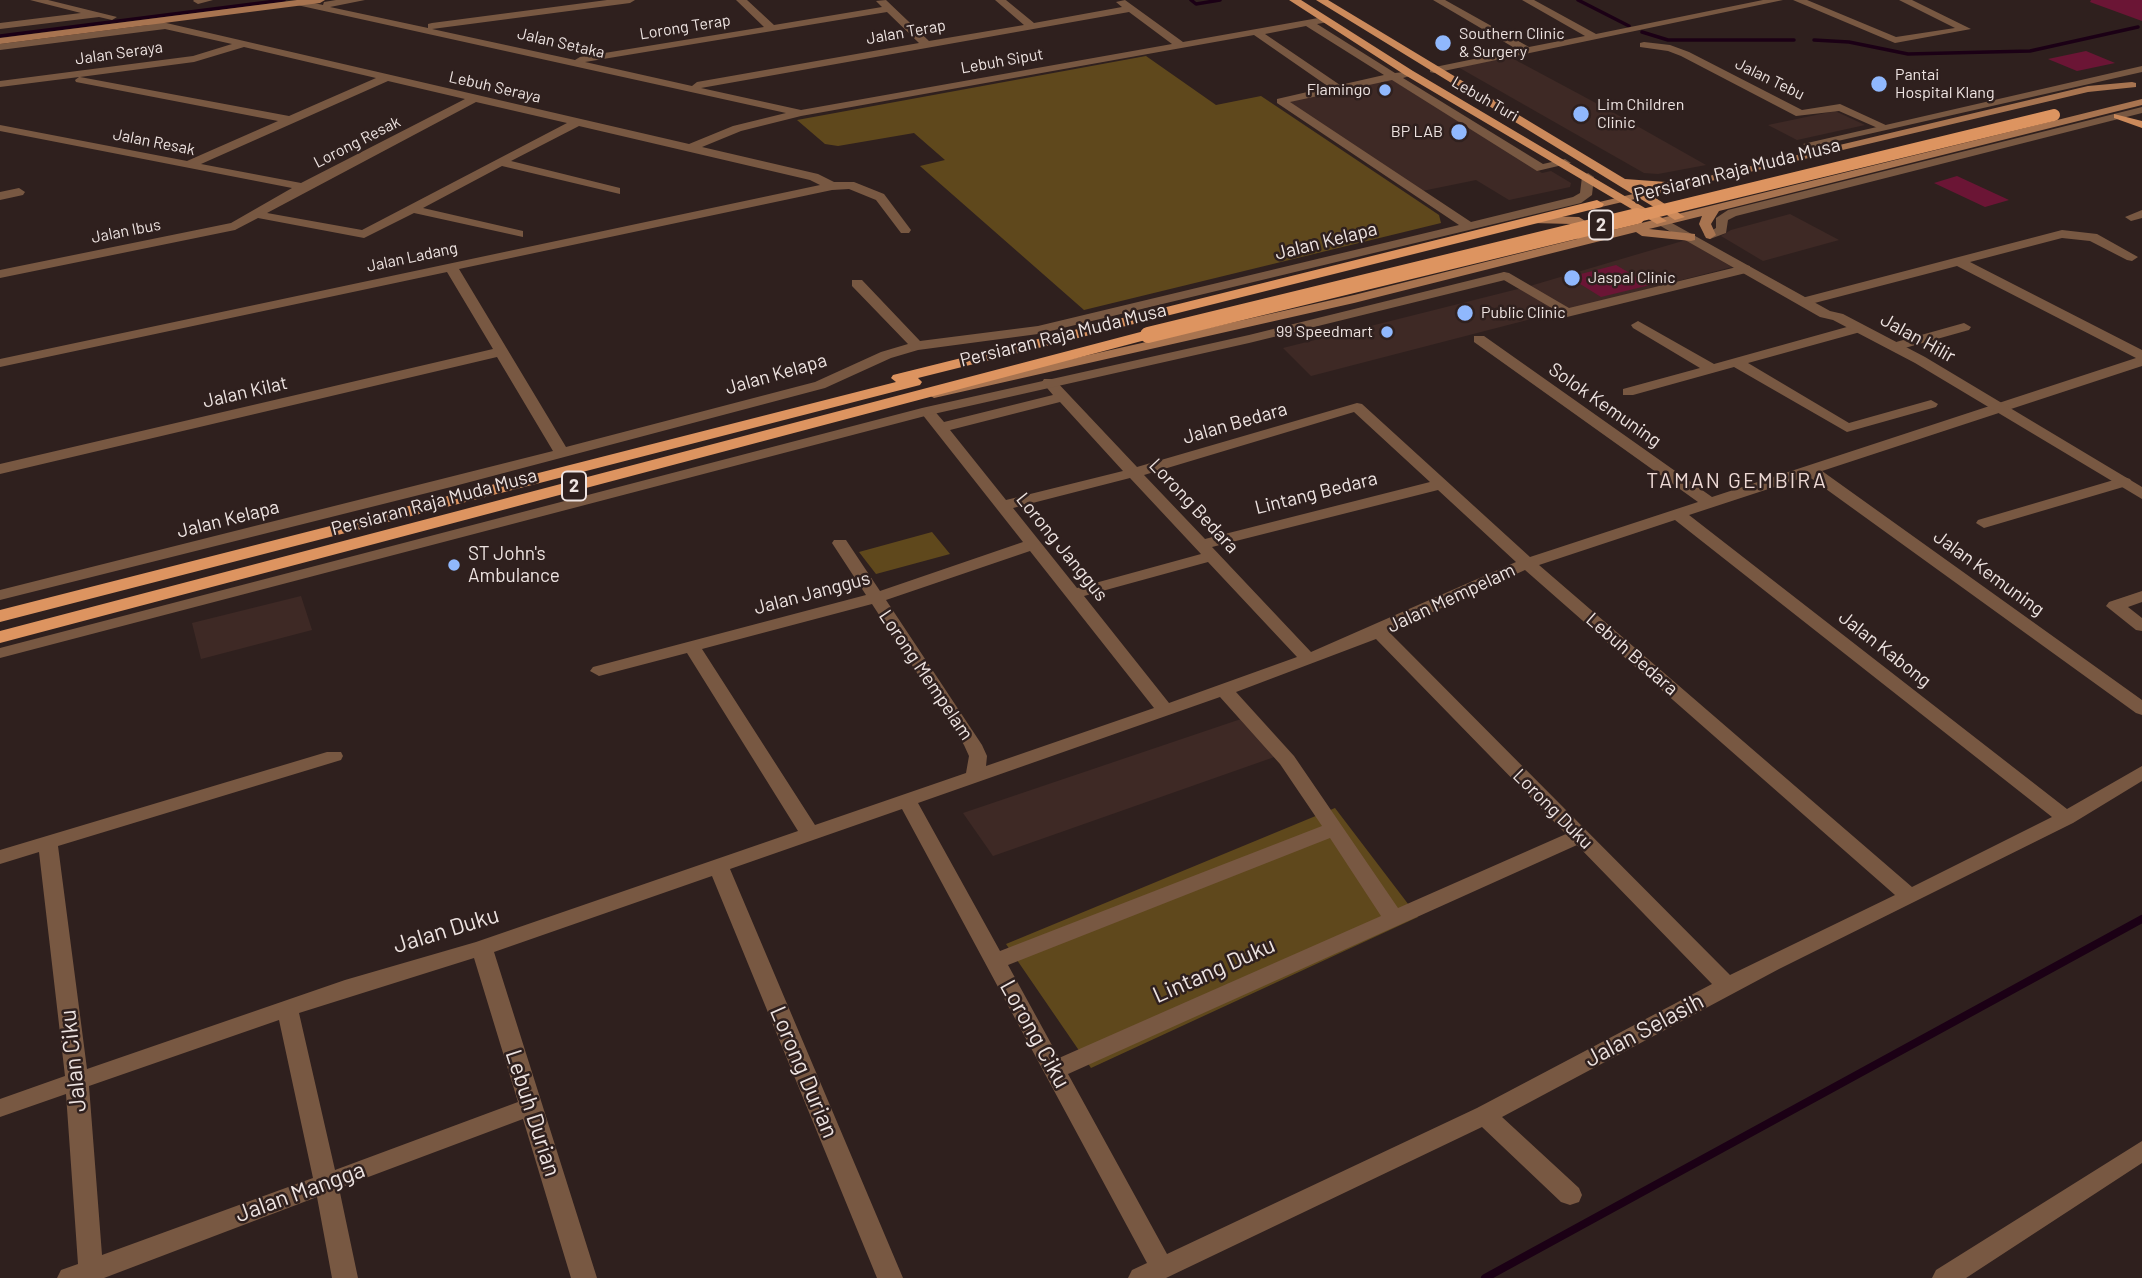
<!DOCTYPE html>
<html>
<head>
<meta charset="utf-8">
<style>
  body { margin:0 }
  canvas { display:block; background:#2f201e }
</style>
</head>
<body>
<canvas width="2142" height="1278"></canvas>
<script>
const c = document.querySelector('canvas').getContext('2d');
c.lineJoin = 'round';
function paint(path, color) { c.fillStyle = color; c.fill(path, 'evenodd'); }
const shape = rows => new Path2D(rows.map(r => 'M' + r).join(''));
function stroke(path, color, width, dash) { c.strokeStyle = color; c.lineWidth = width; c.lineCap = dash ? 'butt' : 'round'; c.setLineDash(dash || []); c.stroke(path); }
function drawText(font, color, halo, rows, align = 'center') {
  c.font = font + ' Barlow,sans-serif'; c.lineWidth = 5; c.setLineDash([]); c.textBaseline = 'middle'; c.strokeStyle = halo; c.fillStyle = color; for (const [text, x, y, turn = 0] of rows) {
    c.save(); c.translate(x, y); c.rotate((+turn || 0) * Math.PI / 180); c.textAlign = isNaN(turn) ? turn : align; if (halo) c.strokeText(text, 0, 0); c.fillText(text, 0, 0); c.restore();
  }
}
const built = shape([
  [1510,57,1607,109,1706,165,1658,174,1644,173,1458,67],
  [1390,78,1542,173,1551,171,1571,183,1570,187,1509,200,1476,180,1422,191,1286,102],
  [1835,111,1865,125,1797,140,1768,125],
  [1790,214,1839,240,1763,261,1721,236,1731,230],
  [1686,240,1732,267,1311,376,1283,348,1530,286],
  [301,596,312,630,201,659,192,623],
  [1244,718,1280,755,993,856,963,813]
]);
const green = shape([
  [1146,56,1216,105,1261,96,1439,215,1441,223,1084,310,920,166,945,160,914,133,838,146,825,144,797,120],
  [932,532,950,554,876,574,859,552],
  [1335,808,1418,917,1091,1068,1006,944]
]);
const streamFar1 = shape([
  [1191,0,1196,4,1220,0],
  [1578,0,1629,26],
  [1642,32,1668,40,1794,40],
  [0,36,284,0],
  [1814,40,1849,42,1908,54,2030,51,2138,27]
]);
const stream = shape([
  [1485,1278,2142,919]
]);
const building = shape([
  [2091,0,2142,0,2142,21,2090,2],
  [2086,51,2115,63,2077,71,2048,59],
  [1957,176,2009,200,1985,207,1934,183],
  [1616,265,1650,285,1601,297,1569,277]
]);
const minor = shape([
  [30,0,48,0,117,17,112,20,99,17,0,29,0,23,81,13,30,0],
  [213,0,198,4,193,1,194,0,213,0],
  [300,0,323,5,324,2,336,0,365,0,330,7,428,28,428,24,432,23,607,0,635,0,630,3,432,29,575,60,580,57,764,27,736,0,747,0,774,25,882,7,876,1,886,0,929,41,1024,25,995,0,1006,0,1034,23,1122,7,1116,2,1125,0,1183,42,1324,17,1329,20,1328,22,1317,24,1395,73,1413,71,1413,75,1403,78,1543,164,1565,159,1571,163,1537,171,1392,80,1290,102,1471,222,1573,197,1580,193,1582,177,1588,173,1594,177,1592,195,1581,203,1038,334,918,350,891,358,825,388,451,487,0,600,0,590,553,451,497,357,0,474,0,464,493,349,447,272,0,367,0,359,820,185,810,180,579,126,511,161,620,188,620,194,502,166,423,208,523,231,523,237,414,213,364,238,258,218,235,230,0,278,0,270,231,223,292,188,0,131,0,125,187,161,278,121,76,82,75,80,79,77,0,87,0,81,193,56,232,44,165,29,0,50,0,44,148,25,144,22,149,19,689,144,733,126,786,113,297,5,297,1,300,0],
  [887,12,919,43,697,82,692,86,585,62,887,12],
  [1129,12,1172,44,801,110,701,88,1129,12],
  [1306,26,1384,75,1340,85,1265,34,1306,26],
  [1254,35,1329,87,1277,99,1277,103,1459,225,1038,326,920,341,862,280,852,280,852,286,908,344,881,352,815,382,566,447,459,269,832,190,849,189,876,200,901,233,909,233,911,230,884,194,854,182,834,182,818,174,702,147,741,131,801,116,1254,35],
  [244,47,376,78,289,116,80,77,194,62,244,47],
  [388,81,465,99,301,183,201,164,388,81],
  [476,102,567,123,362,230,267,213,476,102],
  [1433,0,1445,0,1529,47,1585,36,1522,0,1534,0,1596,34,1763,0,1783,0,1434,73,1430,72,1430,68,1518,50,1433,0],
  [1793,0,1807,0,1896,37,1955,28,1899,0,1912,0,1971,29,1895,43,1793,0],
  [1644,42,1670,45,1689,52,1802,110,1840,104,1890,127,1880,129,1839,111,1796,116,1681,56,1668,51,1640,47,1640,43,1644,42],
  [19,188,25,192,23,195,0,200,0,192,19,188],
  [2142,210,2142,218,2131,221,2125,217,2142,210],
  [2062,230,2097,234,2138,257,2132,261,2127,260,2090,241,2062,238,1970,262,2142,350,2142,366,1822,471,2142,700,2142,715,2136,713,1808,476,1689,515,2067,809,2142,766,2142,781,2073,823,1779,969,1502,1117,1579,1188,1582,1195,1579,1202,1570,1205,1561,1202,1482,1127,1166,1278,1128,1278,1132,1270,1147,1263,902,809,730,869,903,1278,877,1278,712,876,494,952,597,1278,571,1278,523,1119,339,1188,358,1278,332,1278,317,1197,104,1278,57,1278,61,1270,78,1264,66,1094,0,1117,0,1099,65,1076,39,852,0,864,0,850,327,752,341,752,343,756,341,760,58,846,87,1069,345,980,476,942,798,831,687,653,599,676,590,671,593,667,866,595,832,543,834,540,846,540,880,591,1023,542,922,414,922,408,932,408,944,422,1053,395,1042,382,1044,379,1054,379,1137,467,1357,403,1362,404,1530,557,1698,502,1474,342,1474,336,1484,336,1712,497,2136,358,1957,266,1803,306,1796,302,1798,299,2062,230],
  [1060,402,1123,471,1006,500,950,430,1060,402],
  [1354,412,1430,482,1205,539,1144,475,1354,412],
  [1130,478,1201,554,1077,588,1013,508,1130,478],
  [1438,490,1516,562,1311,652,1212,547,1438,490],
  [1675,520,2052,817,1912,887,1539,565,1675,520],
  [1030,551,1154,708,986,766,987,756,982,745,886,600,1030,551],
  [1208,562,1297,657,1169,703,1084,596,1208,562],
  [1525,570,1895,895,1730,975,1389,632,1525,570],
  [872,604,964,745,969,756,966,773,815,825,702,649,872,604],
  [1376,639,1566,834,1398,908,1294,756,1236,692,1376,639],
  [1220,697,1280,764,1322,826,1000,951,918,803,1220,697],
  [1330,838,1381,916,1059,1058,1008,965,1330,838],
  [1577,845,1712,984,1477,1108,1167,1254,1068,1074,1577,845],
  [474,958,518,1102,335,1170,299,1013,474,958],
  [279,1020,313,1178,102,1255,89,1086,279,1020],
  [1745,265,1750,266,1750,272,1567,317,1497,276,1504,272,1509,273,1569,308,1745,265],
  [1638,321,1714,364,1854,325,1864,325,1864,331,1748,363,1849,423,1931,400,1938,404,1936,407,1847,432,1734,367,1633,395,1623,395,1623,389,1700,368,1633,328,1631,325,1638,321],
  [1964,323,1971,327,1969,330,1894,351,1887,347,1889,344,1964,323],
  [2124,477,2130,479,2132,482,2130,485,1984,528,1976,523,1978,520,2124,477],
  [2142,591,2142,602,2128,607,2142,618,2142,631,2136,630,2106,606,2109,602,2142,591],
  [2142,1141,2142,1163,1966,1278,1932,1278,1936,1270,2142,1141]
]);
const tertiary = shape([
  [2142,66,2142,72,1820,145,1830,152,1824,155,1803,144,2142,66],
  [2142,107,2142,113,1736,216,1728,220,1726,233,1710,239,1704,235,1716,228,1716,218,1728,210,2142,107],
  [1661,217,1830,311,1843,314,1925,357,2142,487,2142,499,1915,363,1833,320,1820,317,1657,224,1655,221,1661,217],
  [1504,272,1511,276,1509,279,1249,343,929,415,0,658,0,648,922,408,1249,335,1504,272]
]);
const secondary = shape([
  [297,0,325,0,320,3,0,44,0,38,297,0],
  [2132,82,2136,83,2136,87,2088,92,1597,208,1591,204,2088,86,2132,82],
  [2142,99,2142,105,1719,211,1711,224,1716,235,1710,239,1706,238,1699,224,1702,216,1649,229,1695,234,1695,240,1691,241,1642,236,1636,232,1354,303,934,398,927,394,934,390,1354,295,1577,239,1580,234,1580,229,1572,224,1532,223,1530,220,1536,216,1579,217,1590,224,1593,235,2142,99]
]);
const primary = shape([
  [1289,0,1301,0,1413,71,1667,221,1657,224,1405,75,1289,0],
  [1316,0,1328,0,1625,179,1680,183,1682,186,1676,190,1637,186,1685,217,1675,220,1316,0],
  [2114,114,2142,121,2142,128,2114,118,2114,114]
]);
const trunk = shape([
  [1597,200,1604,204,1602,207,918,378,922,382,920,385,0,622,0,610,896,382,891,378,893,375,1597,200],
  [1148,330,1156,335,1153,338,0,643,0,631,1148,330]
]);
const trunkBridgeFar1 = shape([
  [1630,218,2054,115]
]);
const trunkBridge = shape([
  [1148,335,1637,216]
]);
const markers = [
  [1443,43,9,"#90b8fd"],
  [1879,84,9,"#90b8fd"],
  [1385,90,7,"#90b8fd"],
  [1581,114,9,"#90b8fd"],
  [1459,132,9,"#90b8fd"],
  [1572,278,9,"#90b8fd"],
  [1465,313,9,"#90b8fd"],
  [1387,332,7,"#90b8fd"],
  [454,565,7,"#90b8fd"]
];
const farStreetnames = [
  ["Lorong Terap",685,27,-9],
  ["Jalan Terap",906,32,-10],
  ["Jalan Setaka",561,43,13],
  ["Jalan Seraya",119,53,-8],
  ["Lebuh Siput",1002,61,-10],
  ["Jalan Tebu",1770,79,26],
  ["Lebuh Seraya",495,87,13],
  ["Lebuh Turi",1485,99,30],
  ["Jalan Resak",154,142,11],
  ["Lorong Resak",357,142,-27],
  ["Jalan Ibus",126,231,-11],
  ["Jalan Ladang",412,257,-12]
];
const farPoinames = [
  ["Southern Clinic",1459,34],
  ["& Surgery",1459,52],
  ["Pantai",1895,75],
  ["Hospital Klang",1895,93],
  ["Flamingo",1371,90,"right"],
  ["Lim Children",1597,105],
  ["Clinic",1597,123],
  ["BP LAB",1443,132,"right"],
  ["Jaspal Clinic",1588,278],
  ["Public Clinic",1481,313],
  ["99 Speedmart",1373,332,"right"]
];
const shields = [
  [1601,225,24],
  [574,486,24]
];
const shieldNames = [
  ["2",1601,225],
  ["2",574,486]
];
const streetNames = [
  ["Persiaran Raja Muda Musa",1737,170,-14],
  ["Jalan Kelapa",1326,241,-14],
  ["Persiaran Raja Muda Musa",1063,335,-14],
  ["Jalan Hilir",1918,338,29],
  ["Jalan Kelapa",776,374,-16],
  ["Jalan Kilat",245,392,-13],
  ["Solok Kemuning",1605,405,35],
  ["Jalan Bedara",1235,423,-16],
  ["Lintang Bedara",1316,493,-14],
  ["Persiaran Raja Muda Musa",434,502,-15],
  ["Lorong Bedara",1194,506,47],
  ["Jalan Kelapa",228,519,-14],
  ["Lorong Janggus",1062,547,51],
  ["Jalan Kemuning",1989,573,36],
  ["Jalan Janggus",812,593,-15],
  ["Jalan Mempelam",1451,598,-25],
  ["Jalan Kabong",1885,649,38],
  ["Lebuh Bedara",1632,654,41],
  ["Lorong Mempelam",926,675,56],
  ["Lorong Duku",1553,809,45]
];
const poiNames = [
  ["ST John's",468,554],
  ["Ambulance",468,576]
];
const neighbourhoodNames = [
  ["TAMAN GEMBIRA",1737,481]
];
const nearStreetnames = [
  ["Jalan Duku",446,930,-17],
  ["Lintang Duku",1214,970,-24],
  ["Jalan Selasih",1644,1030,-28],
  ["Lorong Ciku",1035,1034,61],
  ["Jalan Ciku",73,1061,-96],
  ["Lorong Durian",804,1072,67],
  ["Lebuh Durian",533,1113,72],
  ["Jalan Mangga",300,1192,-20]
];
paint(built, '#3e2925');
paint(green, '#5f481c');
stroke(streamFar1, '#1b0015', 3.5);
stroke(stream, '#1b0015', 8);
paint(building, '#6b1535');
paint(minor, '#785842');
paint(tertiary, '#785842');
paint(secondary, '#a87450');
paint(primary, '#cc8a5b');
paint(trunk, '#dd9460');
stroke(trunkBridgeFar1, '#dd9460', 12);
stroke(trunkBridge, '#dd9460', 16);
for (const [x, y, r, color] of markers) { const dot = new Path2D(); dot.arc(x, y, r, 0, 2 * Math.PI); c.fillStyle = color; c.fill(dot); stroke(dot, '#2f201e', 2.5); }
drawText('16px', '#ede3e1', '#2f201e', farStreetnames);
drawText('16px', '#ede3e1', '#2f201e', farPoinames, 'left');
for (const [x, y, w] of shields) { const box = new Path2D(); box.roundRect(x - w / 2, y - 14.5, w, 29, 5); c.fillStyle = '#2f201e'; c.fill(box); stroke(box, '#ede3e1', 2); }
drawText('bold 18px', '#ede3e1', null, shieldNames);
drawText('19px', '#ede3e1', '#2f201e', streetNames);
drawText('19px', '#ede3e1', '#2f201e', poiNames, 'left');
c.letterSpacing = '2px';
drawText('21px', '#edd9d5', '#2f201e', neighbourhoodNames);
c.letterSpacing = '0px';
drawText('23px', '#ede3e1', '#2f201e', nearStreetnames);
</script>
</body>
</html>
